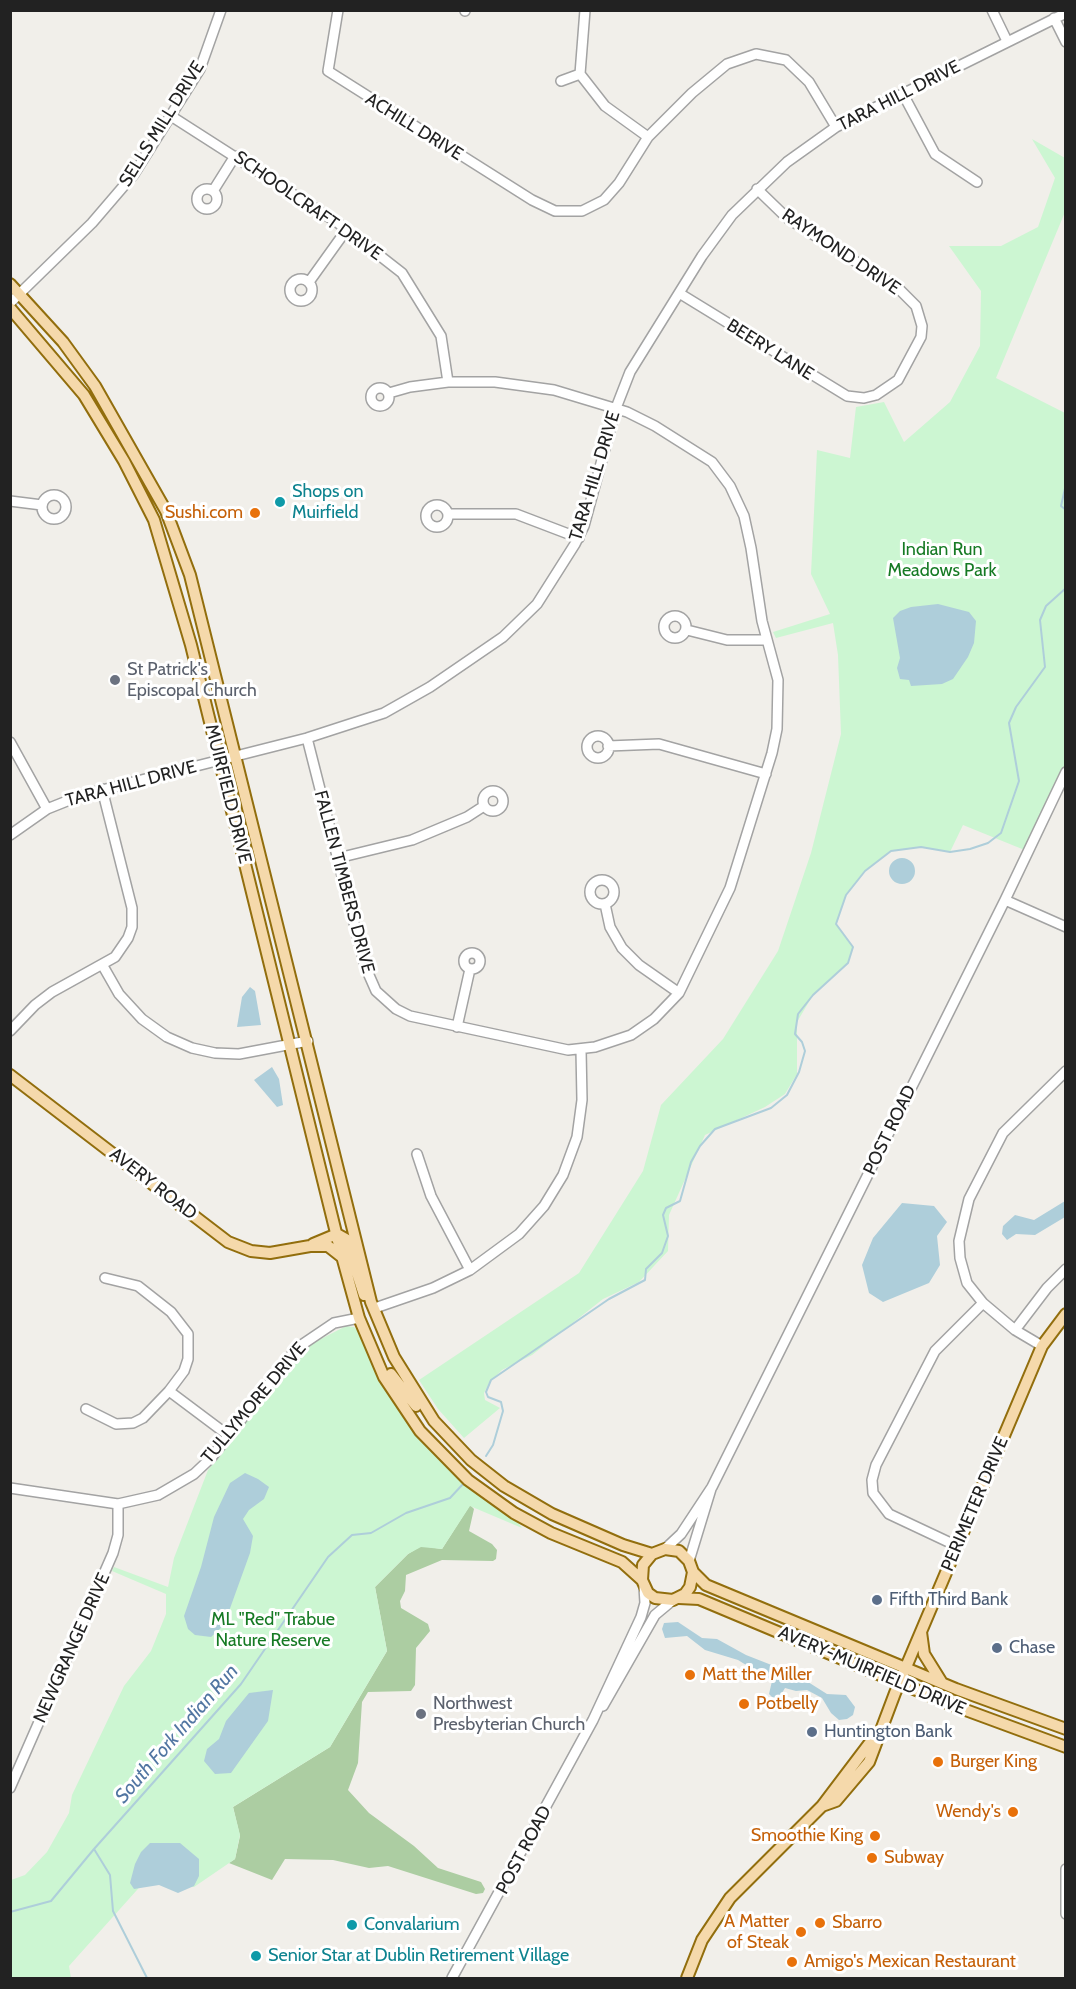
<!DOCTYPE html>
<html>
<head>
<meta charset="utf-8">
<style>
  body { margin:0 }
  #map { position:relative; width:1076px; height:1989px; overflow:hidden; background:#f1efea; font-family:Cabin,sans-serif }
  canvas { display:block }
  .frame { position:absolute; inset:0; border:12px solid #222; pointer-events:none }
</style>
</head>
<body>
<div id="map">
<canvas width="1076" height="1989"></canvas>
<div class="frame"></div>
</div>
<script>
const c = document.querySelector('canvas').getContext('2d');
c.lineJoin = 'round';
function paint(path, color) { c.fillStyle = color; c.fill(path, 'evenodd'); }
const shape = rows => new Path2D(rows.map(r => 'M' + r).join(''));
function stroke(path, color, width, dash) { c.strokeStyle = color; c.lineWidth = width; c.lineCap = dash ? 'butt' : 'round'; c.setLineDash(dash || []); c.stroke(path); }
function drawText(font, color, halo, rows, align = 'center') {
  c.font = font + ' Cabin,sans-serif'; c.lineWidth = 6; c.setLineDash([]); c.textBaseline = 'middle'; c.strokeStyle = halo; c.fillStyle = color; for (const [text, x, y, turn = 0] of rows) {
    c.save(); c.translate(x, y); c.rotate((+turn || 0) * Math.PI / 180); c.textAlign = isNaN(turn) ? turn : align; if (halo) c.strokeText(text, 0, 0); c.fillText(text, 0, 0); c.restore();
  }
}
const forest = shape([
  [470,1505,474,1509,469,1531,492,1544,497,1550,496,1559,493,1561,442,1560,406,1575,405,1591,400,1601,401,1608,428,1624,430,1631,416,1648,415,1685,411,1691,368,1692,362,1702,358,1763,348,1790,369,1813,414,1846,438,1868,481,1882,485,1889,483,1893,476,1894,388,1866,369,1868,333,1860,285,1859,272,1880,229,1863,235,1859,240,1836,233,1807,330,1747,387,1651,375,1587,408,1554,421,1546,442,1549]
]);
const park = shape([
  [1032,139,1065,158,1065,212,996,378,1065,413,1066,772,1027,851,963,825,950,852,921,847,891,851,865,871,846,895,836,924,853,947,848,963,813,995,797,1022,797,1074,785,1094,765,1107,705,1135,669,1215,668,1251,639,1282,603,1299,532,1355,502,1370,489,1383,484,1393,485,1400,500,1408,464,1438,438,1409,419,1380,579,1273,643,1171,661,1105,723,1039,778,951,811,853,841,734,838,655,833,623,776,638,773,632,830,614,811,574,817,450,850,458,856,407,884,402,904,442,950,402,980,346,981,291,949,246,1001,246,1038,227,1055,178],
  [346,1326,354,1327,358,1331,389,1394,427,1447,459,1479,517,1521,522,1528,470,1506,442,1549,421,1547,408,1554,375,1587,387,1651,330,1747,233,1807,240,1835,235,1859,194,1887,145,1881,69,1966,71,1978,11,1978,11,1880,25,1875,47,1852,69,1813,72,1795,124,1686,151,1651,166,1614,166,1594,112,1571,114,1567,168,1587,174,1558,208,1470,298,1356,315,1342]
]);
const water = shape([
  [938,604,969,612,976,621,974,643,968,657,953,679,942,684,911,686,909,680,900,679,897,668,900,658,893,618,900,611,911,607],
  '889 871a13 13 0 1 1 26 0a13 13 0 1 1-26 0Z',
  [250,987,255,991,261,1025,237,1027,242,997],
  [272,1067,279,1079,283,1105,277,1107,254,1080],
  [1065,1201,1065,1217,1035,1235,1016,1234,1007,1240,1002,1234,1003,1226,1015,1215,1034,1220],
  [902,1203,934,1206,947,1222,937,1236,940,1265,929,1283,883,1302,869,1293,862,1265,873,1238],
  [245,1473,258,1479,269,1487,264,1499,249,1510,243,1519,253,1536,250,1553,224,1625,211,1637,195,1635,188,1629,184,1616,201,1567,214,1517,230,1483],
  [678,1622,702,1638,717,1639,746,1655,797,1675,827,1694,846,1695,855,1707,853,1715,847,1719,839,1720,831,1713,822,1698,807,1690,796,1691,785,1688,779,1698,773,1698,769,1694,772,1681,738,1660,705,1650,687,1636,665,1638,662,1629,664,1623],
  [273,1690,268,1721,231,1773,215,1774,204,1761,207,1749,219,1739,226,1721,249,1693],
  [150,1843,180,1843,199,1859,199,1876,194,1886,178,1893,159,1885,134,1889,130,1883,135,1864,141,1852]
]);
const stream = shape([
  [1066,484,1061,506,1066,510],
  [486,1456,493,1445,503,1411,501,1402,488,1397,486,1392,491,1380,609,1299,645,1280,646,1269,662,1253,668,1236,663,1215,666,1208,680,1201,691,1162,700,1146,715,1129,771,1108,787,1095,799,1072,805,1051,802,1042,795,1034,798,1014,813,995,848,963,853,947,836,924,846,895,865,871,891,851,921,847,950,852,970,849,988,843,1001,833,1019,781,1009,723,1016,707,1045,667,1040,620,1046,606,1066,588],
  [10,1912,51,1901,94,1849],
  [147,1978,113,1911,110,1875,94,1849,241,1684,328,1557,352,1535,371,1533,406,1513,450,1498,463,1484]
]);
const minor = shape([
  [338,10,328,71,532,200,555,211,582,211,604,200,619,183,648,137,692,93,727,64,756,54,786,60,809,82,836,127],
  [465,10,465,11],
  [585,10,580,74,605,106,648,137],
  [992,10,1007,41],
  [1054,18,1066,42],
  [561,81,580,74],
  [903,94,935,154,977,182],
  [171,116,338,223,402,273,441,336,448,382],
  '197 199a10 10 0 1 1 20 0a10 10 0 1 1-20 0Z',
  [213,191,235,156],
  '290 290a11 11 0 1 1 22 0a11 11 0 1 1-22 0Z',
  [309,282,347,229],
  [679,293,847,396,864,398,876,395,898,380,921,337,922,326,916,306,899,289,787,218,757,189],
  [10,303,92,223,134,174,200,69,221,10],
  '371 397a9 9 0 1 1 18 0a9 9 0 1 1-18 0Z',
  '42 507a12 12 0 1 1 24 0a12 12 0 1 1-24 0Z',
  [10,501,42,505],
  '426 516a11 11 0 1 1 22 0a11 11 0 1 1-22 0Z',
  [448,514,516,514,579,538],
  '664 627a11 11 0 1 1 22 0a11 11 0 1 1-22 0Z',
  [687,630,727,640,767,640],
  '587 747a11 11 0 1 1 22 0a11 11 0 1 1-22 0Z',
  [307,738,365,966,376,991,396,1009,410,1016,568,1050,595,1047,631,1035,654,1019,679,993,730,888,772,753,777,729,778,680,762,621,751,548,744,516,730,486,712,462,655,426,627,412,554,390,495,382,448,382,410,387,389,393],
  [10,742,47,809],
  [608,746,659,744,766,774],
  '483 801a10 10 0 1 1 20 0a10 10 0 1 1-20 0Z',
  [10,835,47,809,82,795,307,738,384,713,430,687,503,637,537,604,575,544,584,526,616,408,630,372,702,256,732,215,787,162,836,127,1066,13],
  [338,858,412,840,467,817,484,806],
  '590 892a12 12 0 1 1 24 0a12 12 0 1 1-24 0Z',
  [1005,900,1066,927],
  [605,904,610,927,622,948,639,965,679,993],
  '464 961a8 8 0 1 1 16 0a8 8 0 1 1-16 0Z',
  [103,966,119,994,142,1019,167,1037,192,1048,215,1053,239,1054,308,1041],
  [457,1027,470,969],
  [10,1031,35,1005,52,992,115,957,128,938,132,927,132,908,102,789],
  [417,1154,431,1196,470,1270],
  [375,1308,433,1288,470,1270,519,1234,544,1206,563,1175,577,1137,582,1100,581,1050],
  [1015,1330,1047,1288,1066,1269],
  [1042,1346,1015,1330,983,1303,967,1283,960,1258,959,1241,969,1199,1003,1133,1066,1071],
  [169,1391,229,1436],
  [86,1409,116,1424,133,1423,143,1418,169,1391,184,1371,188,1359,188,1334,171,1312,138,1286,105,1278],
  [10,1488,118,1504,158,1495,194,1474,211,1458,297,1348,334,1323,359,1318],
  [957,1546,889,1514,873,1493,872,1480,876,1465,935,1351,983,1303],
  [665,1549,681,1534,712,1487,1005,900,1066,772],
  [689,1561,711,1489],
  [603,1706,655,1615,673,1600],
  [10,1788,113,1553,118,1535,118,1504],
  [1066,1869,1066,1914],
  [452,1978,593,1720,641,1617,645,1603,644,1587]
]);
const major = shape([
  [10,284,63,342,95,386,166,511,190,575,371,1302,394,1357,434,1421,471,1460,504,1486,552,1514,623,1545,652,1554],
  [10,308,84,395,124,461,154,520,191,645,340,1249,359,1318,384,1377,420,1431,468,1480,514,1513,551,1533,622,1562,642,1580],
  [10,1075,228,1242,251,1251,270,1253,310,1246,328,1246,342,1257],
  [313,1244,337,1234,346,1239,364,1295],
  [391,1374,416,1406],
  [693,1572,690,1587,685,1594,673,1600,655,1598,648,1593,642,1580,643,1565,652,1554,665,1549,679,1551,689,1561,693,1572,706,1585,956,1689,1066,1729],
  [679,1598,699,1599,952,1705,1066,1747],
  [921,1632,924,1654,942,1683],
  [822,1806,836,1801,869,1762,895,1693,1042,1346,1066,1314],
  [687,1978,702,1940,730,1898,822,1806,875,1736]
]);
const markers = [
  [280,502,6,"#0f9aa8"],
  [255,513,6,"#e8710a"],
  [115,680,6,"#6b7280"],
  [877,1600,6,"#5c6f8a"],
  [997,1648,6,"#5c6f8a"],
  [690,1675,6,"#e8710a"],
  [744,1704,6,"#e8710a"],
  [421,1714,6,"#6b7280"],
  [812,1732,6,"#5c6f8a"],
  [938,1762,6,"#e8710a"],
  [1013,1812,6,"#e8710a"],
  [875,1836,6,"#e8710a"],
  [872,1858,6,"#e8710a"],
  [820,1923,6,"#e8710a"],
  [352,1925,6,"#0f9aa8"],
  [801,1932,6,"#e8710a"],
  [256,1956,6,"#0f9aa8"],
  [792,1962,6,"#e8710a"]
];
const streetNames = [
  ["TARA HILL DRIVE",899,96,-27],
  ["SELLS MILL DRIVE",162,124,-58],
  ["ACHILL DRIVE",414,127,32],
  ["SCHOOLCRAFT DRIVE",308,206,35],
  ["RAYMOND DRIVE",841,252,34],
  ["BEERY LANE",770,350,32],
  ["TARA HILL DRIVE",595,476,-73],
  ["TARA HILL DRIVE",131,784,-15],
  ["MUIRFIELD DRIVE",228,794,76],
  ["FALLEN TIMBERS DRIVE",344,882,75],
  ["POST ROAD",890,1130,-64],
  ["AVERY ROAD",153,1184,38],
  ["TULLYMORE DRIVE",254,1403,-50],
  ["PERIMETER DRIVE",975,1504,-67],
  ["NEWGRANGE DRIVE",72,1648,-66],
  ["AVERY-MUIRFIELD DRIVE",872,1671,23],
  ["POST ROAD",524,1850,-62]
];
const cultureNames = [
  ["Shops on",292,492],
  ["Muirfield",292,513],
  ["Convalarium",364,1925],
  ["Senior Star at Dublin Retirement Village",268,1956]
];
const foodNames = [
  ["Sushi.com",243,513,"right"],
  ["Matt the Miller",702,1675],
  ["Potbelly",756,1704],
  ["Burger King",950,1762],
  ["Wendy's",1001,1812,"right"],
  ["Smoothie King",863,1836,"right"],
  ["Subway",884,1858],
  ["A Matter",789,1922,"right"],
  ["of Steak",789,1943,"right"],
  ["Sbarro",832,1923],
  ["Amigo's Mexican Restaurant",804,1962]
];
const parkNames = [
  ["Indian Run",942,550],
  ["Meadows Park",942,571],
  ["ML \"Red\" Trabue",273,1620],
  ["Nature Reserve",273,1641]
];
const worshipNames = [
  ["St Patrick's",127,670],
  ["Episcopal Church",127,691],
  ["Northwest",433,1704],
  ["Presbyterian Church",433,1725]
];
const serviceNames = [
  ["Fifth Third Bank",889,1600],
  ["Chase",1009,1648],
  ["Huntington Bank",824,1732]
];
const waterNames = [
  ["South Fork Indian Run",177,1734,-49]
];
paint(forest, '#accda2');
paint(park, '#ccf6d2');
paint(water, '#aeceda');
stroke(stream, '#aeceda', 2);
stroke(minor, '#a3a3a3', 12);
stroke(major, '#926e0d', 14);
stroke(minor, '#fff', 9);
stroke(major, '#f5d9ab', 10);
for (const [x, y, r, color] of markers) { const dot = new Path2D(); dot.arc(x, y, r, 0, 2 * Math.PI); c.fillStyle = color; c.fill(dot); stroke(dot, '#fff', 2); }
drawText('18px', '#222', '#fff', streetNames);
drawText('18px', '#0d838f', '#fff', cultureNames, 'left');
drawText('18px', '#c56008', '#fff', foodNames, 'left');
drawText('18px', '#167a24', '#fff', parkNames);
drawText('18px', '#5b616d', '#fff', worshipNames, 'left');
drawText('18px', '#4e5e75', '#fff', serviceNames, 'left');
drawText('italic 20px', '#5276a2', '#fff', waterNames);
</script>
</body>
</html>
